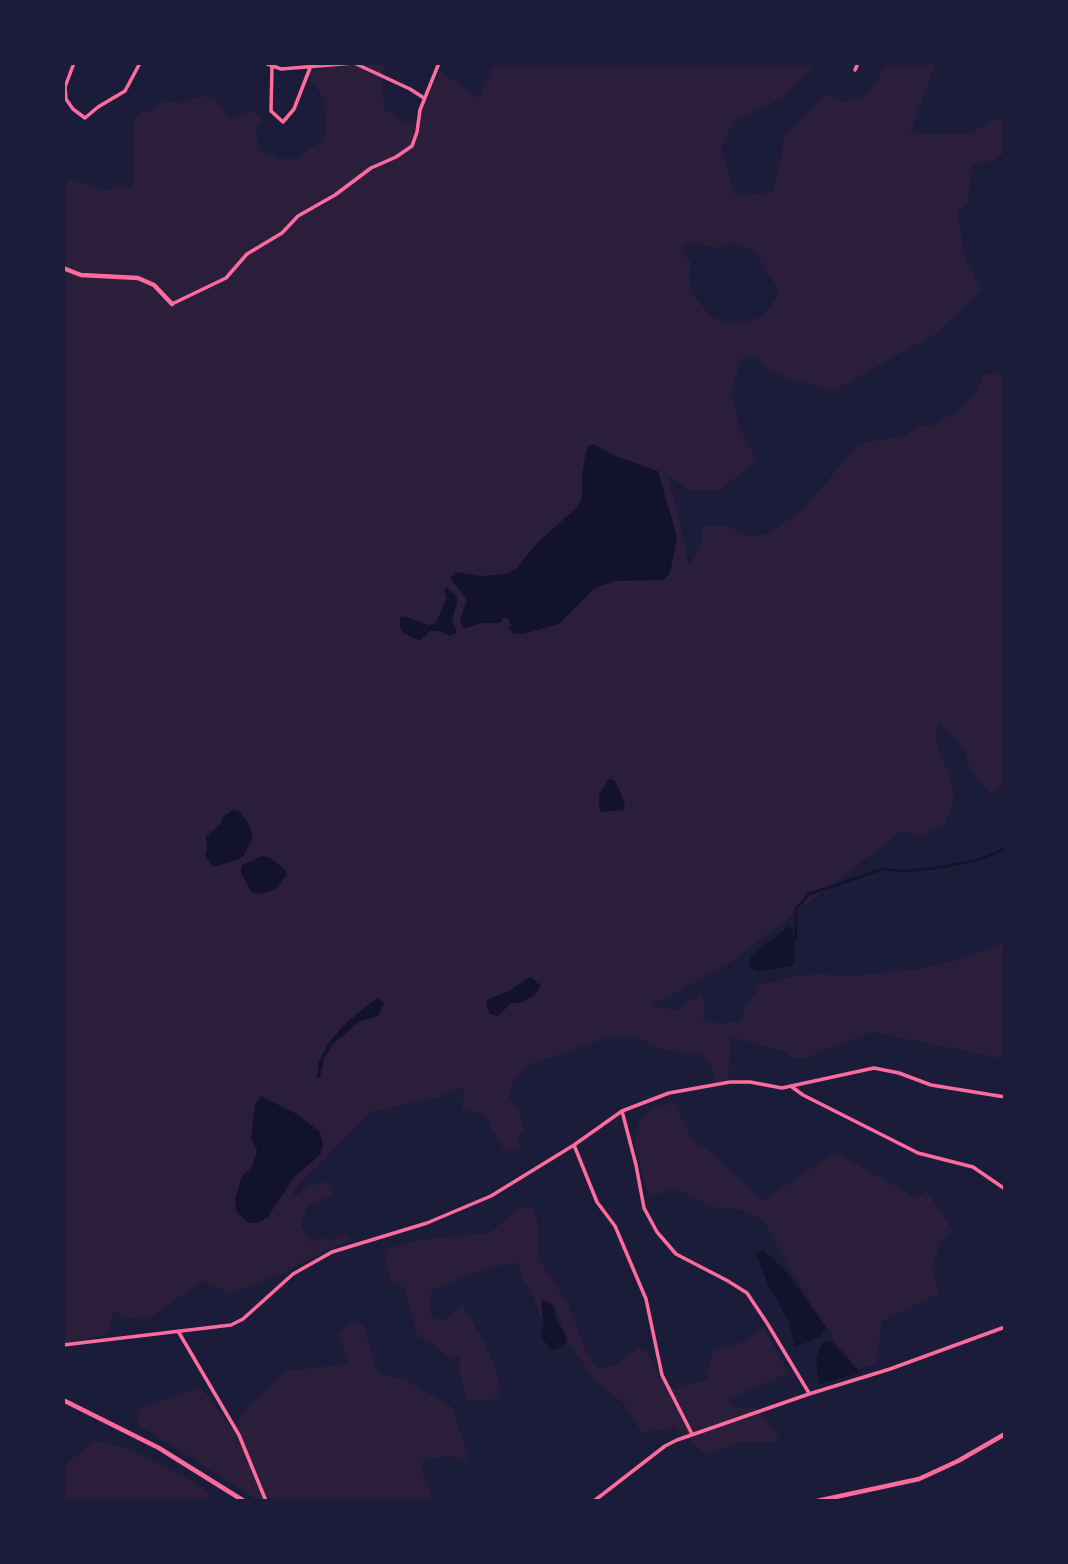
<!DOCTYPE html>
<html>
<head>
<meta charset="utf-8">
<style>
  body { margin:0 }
  #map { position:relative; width:1068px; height:1564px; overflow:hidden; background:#1b1b3a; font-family:Rubik,sans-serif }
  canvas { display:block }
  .frame { position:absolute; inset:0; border:65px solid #1b1b3a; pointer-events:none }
</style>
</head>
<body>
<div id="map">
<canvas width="1068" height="1564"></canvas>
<div class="frame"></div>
</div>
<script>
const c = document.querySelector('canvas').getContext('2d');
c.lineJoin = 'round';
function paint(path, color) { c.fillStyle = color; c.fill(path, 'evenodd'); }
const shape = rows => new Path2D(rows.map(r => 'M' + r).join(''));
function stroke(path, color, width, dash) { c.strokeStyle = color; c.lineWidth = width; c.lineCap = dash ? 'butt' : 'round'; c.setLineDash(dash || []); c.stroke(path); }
const green = shape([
  [304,63,388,63,382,73,384,109,406,123,417,122,440,71,478,98,495,63,818,63,782,98,734,121,721,147,735,196,773,192,785,136,825,94,844,102,868,95,887,63,936,63,910,133,969,134,997,118,1005,123,1003,154,994,160,972,165,968,202,958,212,964,254,982,290,937,333,833,391,787,378,764,367,757,355,741,359,731,393,740,429,757,461,720,490,690,491,662,471,671,484,689,565,701,546,701,526,727,526,751,537,770,533,803,509,859,444,905,435,920,426,933,425,964,406,976,391,984,375,996,373,1005,381,1005,783,990,793,970,770,965,750,940,724,935,733,939,753,949,772,954,800,945,824,919,837,902,831,727,965,650,1006,677,1010,688,1001,702,995,705,1008,702,1018,720,1024,741,1020,747,1004,756,992,757,986,796,976,820,974,849,976,919,969,958,960,1005,943,1005,1059,872,1032,816,1053,811,1058,794,1059,783,1051,731,1037,728,1080,714,1082,712,1065,700,1054,662,1050,634,1036,612,1036,528,1065,513,1081,509,1097,518,1110,524,1129,518,1137,520,1147,505,1152,485,1115,462,1110,465,1086,437,1098,370,1112,302,1181,288,1201,310,1186,330,1181,333,1195,307,1207,301,1225,311,1243,320,1238,329,1240,348,1233,349,1242,330,1248,283,1273,231,1294,207,1283,205,1279,151,1317,128,1318,110,1310,113,1316,108,1334,63,1346,63,194,69,179,107,191,122,185,129,188,133,185,133,124,137,115,142,111,147,112,154,108,163,100,180,103,203,96,215,99,230,119,252,111,263,120,255,130,260,150,267,156,272,153,278,159,300,159,306,151,322,142,326,130,325,100,309,78,311,66],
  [685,242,719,248,733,242,756,252,767,273,780,291,768,310,756,319,734,324,713,318,691,293,689,274,691,261,682,255],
  [673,1101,694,1143,708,1149,763,1201,835,1152,916,1198,927,1191,953,1231,941,1240,932,1270,940,1293,882,1321,876,1365,858,1368,839,1347,789,1268,764,1221,743,1210,712,1207,674,1187,653,1197,647,1191,635,1145,639,1120,654,1106,663,1107],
  [534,1207,538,1224,538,1258,568,1304,586,1351,597,1369,615,1365,639,1348,647,1352,661,1379,675,1389,706,1380,713,1351,739,1343,764,1329,789,1373,728,1399,734,1407,755,1408,779,1436,774,1442,737,1442,717,1452,703,1452,674,1427,642,1433,624,1404,593,1378,567,1340,560,1317,554,1306,540,1316,531,1290,523,1280,518,1263,496,1266,476,1272,431,1291,431,1317,445,1321,462,1304,485,1343,497,1371,501,1399,468,1401,460,1377,460,1358,446,1355,431,1342,418,1337,404,1288,390,1281,384,1250,418,1240,490,1233,517,1209],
  [352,1321,363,1325,378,1374,401,1378,451,1406,467,1451,467,1463,450,1456,423,1460,422,1473,435,1501,257,1501,250,1495,137,1424,140,1408,201,1387,232,1428,249,1406,286,1371,350,1364,338,1333],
  [94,1440,131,1450,187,1478,209,1493,209,1501,63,1501,63,1467]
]);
const water = shape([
  [593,444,615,456,658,471,677,537,670,573,663,580,615,581,595,588,559,624,523,634,514,634,508,628,512,626,508,618,503,618,501,623,482,623,463,629,460,620,467,600,450,578,456,572,481,576,505,574,515,570,537,543,575,509,582,499,582,475,586,452,588,446],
  [447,588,457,597,457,604,452,619,457,633,450,636,440,631,430,631,420,641,405,634,400,627,400,617,403,616,428,625,436,623,447,597,444,591],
  [609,779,614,780,621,793,625,807,623,810,601,812,599,807,599,794],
  [233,810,240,812,247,821,253,837,244,855,239,859,214,867,205,857,207,851,206,836,221,824,223,817],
  [262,856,270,858,284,869,287,875,275,889,261,894,252,893,241,873,241,866],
  [789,926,793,932,794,963,791,966,759,972,750,968,751,956],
  [530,977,541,986,534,996,520,1003,511,1003,498,1016,490,1014,486,1005,487,1000,509,991],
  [377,998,384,1003,380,1013,376,1017,360,1021,332,1045,324,1059,320,1077,317,1078,319,1061,330,1041,347,1022],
  [261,1096,297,1114,320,1132,323,1146,320,1155,295,1176,267,1218,257,1223,249,1223,236,1211,235,1199,242,1176,252,1167,255,1158,257,1149,251,1139,255,1104],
  [764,1251,788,1274,826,1328,821,1336,795,1347,788,1320,768,1285,756,1252],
  [541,1299,553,1305,554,1314,567,1340,561,1347,551,1351,540,1334,544,1323],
  [830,1340,860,1373,819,1384,816,1358,821,1345]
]);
const stream = shape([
  [791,943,796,938,796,909,809,894,883,869,904,871,936,868,978,860,1005,849]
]);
const minor = shape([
  [74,63,65,87,66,99,73,109,85,118,98,107,125,91,140,63],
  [265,63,281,69,354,63,410,89,424,98],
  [272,67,271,111,283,122,294,109,310,68],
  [855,70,858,63],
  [172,304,226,278,247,254,282,233,298,216,335,195,371,168,396,157,412,146,417,132,420,110,439,63],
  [792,1087,803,1095,918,1153,973,1167,1005,1189],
  [622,1111,636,1165,644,1208,657,1232,676,1254,728,1281,747,1293,767,1323,809,1393],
  [574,1145,597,1202,615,1226,646,1299,662,1375,692,1434],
  [178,1331,239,1435,266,1501],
  [63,1345,231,1325,243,1319,293,1274,332,1252,427,1223,491,1196,574,1145,622,1111,669,1093,730,1082,750,1082,782,1088,874,1068,899,1073,931,1085,1005,1097],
  [594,1501,665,1446,677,1440,809,1394,890,1369,1005,1327]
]);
const tertiary = shape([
  [63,268,81,275,138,278,154,285,172,304],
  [63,1400,159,1448,244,1501],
  [817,1501,919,1479,958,1461,1005,1434]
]);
paint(green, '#2a1e3b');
paint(water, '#12122b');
stroke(stream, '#12122b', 2.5);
stroke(minor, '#ff6b9d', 3.5);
stroke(tertiary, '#ff6b9d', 4.5);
</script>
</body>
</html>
